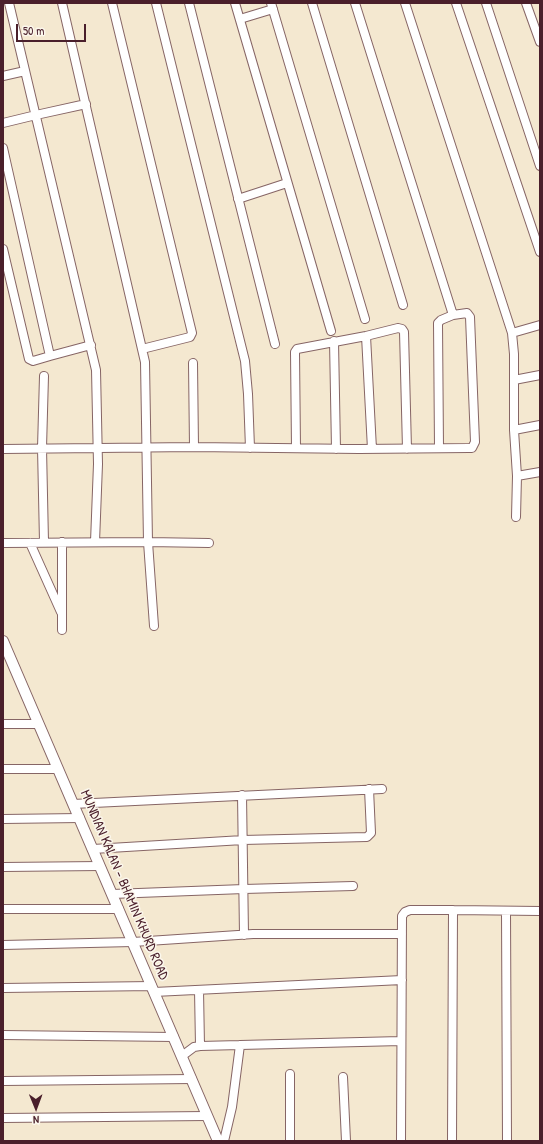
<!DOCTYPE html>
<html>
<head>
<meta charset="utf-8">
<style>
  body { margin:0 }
  #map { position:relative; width:543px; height:1144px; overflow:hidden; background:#f4e8d0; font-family:"Patrick Hand",sans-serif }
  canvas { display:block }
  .frame { position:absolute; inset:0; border:4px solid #4a1f2b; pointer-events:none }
  .north { position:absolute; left:16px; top:1088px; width:40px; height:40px; -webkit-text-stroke:3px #fbf7ec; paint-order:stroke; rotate:179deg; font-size:11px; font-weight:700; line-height:16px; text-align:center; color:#4a1f2b }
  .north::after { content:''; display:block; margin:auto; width:14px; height:18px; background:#4a1f2b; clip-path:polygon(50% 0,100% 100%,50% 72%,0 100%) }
  .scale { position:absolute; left:16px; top:24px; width:70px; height:18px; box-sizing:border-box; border:2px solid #4a1f2b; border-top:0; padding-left:5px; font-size:12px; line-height:14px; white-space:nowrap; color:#4a1f2b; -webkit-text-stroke:3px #fbf7ec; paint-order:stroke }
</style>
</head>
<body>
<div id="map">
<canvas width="543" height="1144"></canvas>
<div class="frame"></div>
<div class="north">N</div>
<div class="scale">50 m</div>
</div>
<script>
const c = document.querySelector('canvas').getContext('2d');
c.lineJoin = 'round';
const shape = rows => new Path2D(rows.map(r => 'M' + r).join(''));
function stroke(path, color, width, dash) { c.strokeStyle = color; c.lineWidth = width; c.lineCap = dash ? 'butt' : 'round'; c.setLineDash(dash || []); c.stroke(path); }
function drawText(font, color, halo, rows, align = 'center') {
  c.font = font + ' "Patrick Hand",sans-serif'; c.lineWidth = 3; c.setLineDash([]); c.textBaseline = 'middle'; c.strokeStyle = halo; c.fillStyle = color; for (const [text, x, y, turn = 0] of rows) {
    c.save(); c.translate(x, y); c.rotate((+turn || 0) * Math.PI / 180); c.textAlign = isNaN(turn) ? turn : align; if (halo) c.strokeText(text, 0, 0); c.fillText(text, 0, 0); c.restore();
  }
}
const minor = shape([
  [9,3,96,370,98,464,95,542],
  [62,3,145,362,148,542,154,626],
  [112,3,192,333,190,337,142,349],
  [156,3,245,361,248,394,250,448],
  [189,3,275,344],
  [235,3,331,331],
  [271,3,365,319],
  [312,3,403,305],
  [355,3,453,315],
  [405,3,512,333,514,354,514,430,517,476,516,517],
  [456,3,540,252],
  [486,3,540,166],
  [526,3,540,42],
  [240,19,273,9],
  [3,76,25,71],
  [3,123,36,115,86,104],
  [3,148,50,356,91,345],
  [238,199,287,183],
  [3,249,29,359,33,361,50,356],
  [512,333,540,325],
  [366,336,372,449],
  [334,341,336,449],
  [193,363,194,447],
  [514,380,540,375],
  [514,430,540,425],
  [296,448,295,352,297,349,366,336,398,328,402,329,404,332,407,449],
  [3,449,194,447,359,449,469,448,472,448,475,442,470,317,467,313,453,315,441,320,438,323,439,448],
  [517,476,540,472],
  [44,542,42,448,44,376],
  [62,542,62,630],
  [3,543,148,542,209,543],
  [30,543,61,612],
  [3,724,39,724],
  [3,769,58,769],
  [242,795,244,935],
  [73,804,382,789],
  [3,819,80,818],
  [93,849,243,840,367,837,371,833,369,789],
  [3,867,100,866],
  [112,894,244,889,353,886],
  [3,909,119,909],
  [506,911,507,1141],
  [3,945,133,942,253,934,402,934],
  [3,988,152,986],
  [199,990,200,1046],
  [154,992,402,980],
  [3,1035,174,1037],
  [182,1056,194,1047,200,1046,401,1041],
  [290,1074,290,1141],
  [343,1077,346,1141],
  [3,1081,192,1079],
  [3,1118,207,1116],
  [224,1141,232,1107,240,1045],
  [401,1141,402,916,405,912,410,910,453,910,540,911],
  [452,1141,453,910]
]);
const tertiary = shape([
  [3,641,218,1141]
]);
const streetNames = [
  ["MUNDIAN KALAN - BHAMIN KHURD ROAD",124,885,67]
];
stroke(minor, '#866565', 10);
stroke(tertiary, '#866565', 12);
stroke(minor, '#fff', 8);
stroke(tertiary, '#fff', 10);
drawText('14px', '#4a1f2b', '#fbf7ec', streetNames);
</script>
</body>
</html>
